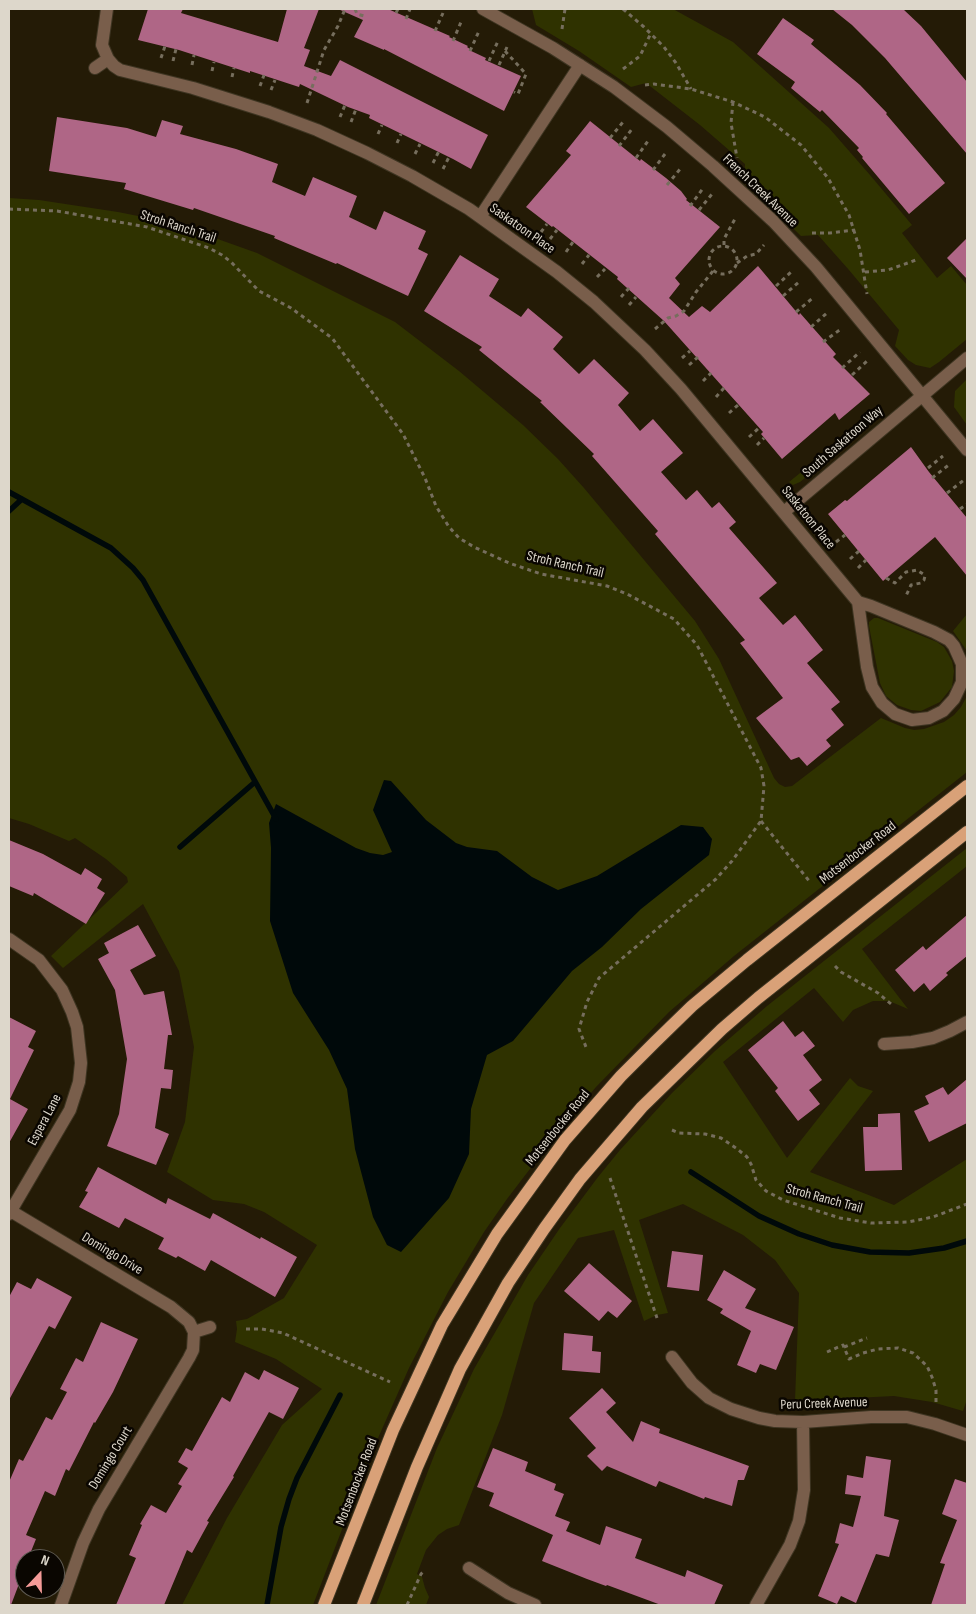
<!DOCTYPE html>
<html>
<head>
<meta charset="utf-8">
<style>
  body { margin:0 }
  #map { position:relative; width:976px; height:1614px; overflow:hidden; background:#241b06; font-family:"Sofia Sans Condensed",sans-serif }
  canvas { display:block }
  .frame { position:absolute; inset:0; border:10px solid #ddd7cb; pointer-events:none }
  .north { position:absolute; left:15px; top:1549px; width:50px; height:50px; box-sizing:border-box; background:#0a0601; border:1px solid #5e5a52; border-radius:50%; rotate:21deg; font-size:14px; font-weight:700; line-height:20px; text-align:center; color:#ddd7cb }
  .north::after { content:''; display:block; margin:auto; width:18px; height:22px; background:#f59b98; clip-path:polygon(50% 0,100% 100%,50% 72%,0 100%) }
</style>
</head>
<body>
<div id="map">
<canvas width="976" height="1614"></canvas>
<div class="frame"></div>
<div class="north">N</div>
</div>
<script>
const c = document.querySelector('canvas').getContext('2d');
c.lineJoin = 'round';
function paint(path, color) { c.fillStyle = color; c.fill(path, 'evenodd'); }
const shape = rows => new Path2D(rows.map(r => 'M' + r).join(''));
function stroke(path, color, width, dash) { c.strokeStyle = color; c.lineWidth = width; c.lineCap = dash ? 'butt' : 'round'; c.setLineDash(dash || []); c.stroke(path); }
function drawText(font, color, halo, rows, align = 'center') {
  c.font = font + ' "Sofia Sans Condensed",sans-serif'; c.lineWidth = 5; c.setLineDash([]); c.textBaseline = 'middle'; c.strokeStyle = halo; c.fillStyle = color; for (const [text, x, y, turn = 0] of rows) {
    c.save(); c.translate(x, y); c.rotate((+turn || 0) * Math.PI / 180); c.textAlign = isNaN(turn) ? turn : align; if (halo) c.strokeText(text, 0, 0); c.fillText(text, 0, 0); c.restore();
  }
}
const green = shape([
  [532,9,673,9,733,42,829,128,870,175,912,225,902,233,937,278,951,266,967,285,967,339,939,362,930,368,916,365,908,360,895,346,899,330,849,270,818,235,801,236,744,180,745,164,700,125,646,83,631,87,579,51,536,25],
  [9,198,39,200,118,212,163,221,198,232,257,253,395,322,459,371,523,425,558,459,584,488,695,621,719,659,774,778,779,784,785,787,792,786,881,718,905,728,914,730,924,729,944,722,954,715,961,707,967,696,967,772,734,956,669,1012,596,1087,562,1127,507,1199,484,1232,448,1292,409,1368,371,1454,313,1605,182,1605,227,1518,282,1425,322,1389,276,1359,235,1342,237,1329,236,1321,247,1319,284,1298,317,1245,264,1212,244,1204,213,1200,167,1172,185,1122,194,1047,179,971,143,904,63,968,51,956,128,882,127,877,106,859,75,838,69,841,29,824,9,818],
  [967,379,967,425,954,407,955,391],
  [831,448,831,457,800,482,793,485,789,482],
  [967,614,967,651,953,631],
  [874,618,878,618,937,642,944,647,952,661,954,671,952,687,940,702,921,711,911,710,897,705,886,696,880,683,869,626,869,622],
  [967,848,967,866,862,949,908,1009,889,1001,873,1001,853,1010,843,1022,814,988,723,1062,787,1158,850,1078,858,1086,873,1091,810,1172,894,1205,967,1159,967,1399,963,1411,932,1402,894,1396,795,1401,799,1293,775,1260,743,1235,683,1204,639,1220,668,1313,657,1315,644,1321,614,1230,578,1238,534,1303,502,1415,459,1525,447,1529,438,1535,426,1550,417,1574,422,1577,425,1588,429,1597,426,1605,376,1605,437,1448,474,1369,528,1275,560,1228,598,1177,620,1150,672,1093,715,1051,767,1006]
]);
const water = shape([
  [384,780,391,781,426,820,456,843,467,847,497,851,532,877,558,890,597,876,681,825,703,827,712,839,709,855,641,909,602,947,572,971,513,1041,487,1055,471,1109,469,1154,449,1198,401,1252,387,1245,373,1217,355,1149,347,1089,329,1050,293,993,270,921,271,848,269,823,276,804,356,848,370,853,383,855,392,852,373,810]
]);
const stream = shape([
  [9,492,111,548,133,568,143,580,276,819],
  [9,511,22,499],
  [180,847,255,782],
  [691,1172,759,1216,799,1234,832,1245,870,1252,909,1253,944,1248,967,1241],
  [267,1605,281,1527,289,1499,297,1478,340,1395]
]);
const building = shape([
  [148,9,183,9,181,13,278,42,287,9,319,9,304,48,310,50,304,66,331,76,340,60,488,135,471,169,453,159,369,118,370,115,348,107,300,84,299,87,250,71,250,73,179,50,138,40],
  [338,9,388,9,450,36,449,37,468,46,467,47,470,49,469,50,486,58,485,60,521,76,504,111,384,49,384,50,354,37,363,20],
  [832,9,903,9,921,26,967,82,967,154,885,58,852,25],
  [783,18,814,40,811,44,860,85,887,113,886,114,945,183,909,214,862,158,863,157,857,150,859,148,822,110,820,112,791,88,795,82,757,54],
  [57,117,127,128,156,137,162,120,183,126,180,134,236,149,278,164,272,182,305,196,313,177,357,196,349,217,376,230,384,211,426,231,418,249,428,254,408,296,337,263,336,264,274,238,275,236,194,208,193,210,124,189,126,183,49,171],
  [590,121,640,161,641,159,666,178,681,191,687,199,686,200,720,227,675,278,680,284,669,298,689,317,702,306,710,312,758,266,799,315,800,313,822,338,836,354,833,357,870,394,839,420,835,413,782,459,761,434,763,432,664,321,617,279,618,277,553,226,552,227,526,207,571,155,566,151],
  [967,238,967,279,947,258],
  [460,255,499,279,489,296,521,317,528,308,563,337,553,349,579,374,594,359,629,393,618,405,640,431,653,419,683,453,661,472,686,500,697,490,712,508,719,502,736,522,729,528,777,583,759,598,783,625,795,615,823,650,807,663,840,702,831,709,844,725,826,740,831,746,807,766,799,757,791,760,756,718,783,698,740,643,745,640,655,534,658,531,592,456,594,454,540,402,542,401,479,350,482,347,424,311],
  [911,447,929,472,967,518,967,576,935,537,883,581,828,514,845,500,847,501],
  [9,840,43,854,81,875,85,868,102,879,97,888,105,893,86,924,34,893,33,896,9,886],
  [967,915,967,956,946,973,948,975,930,991,924,983,914,992,895,970,923,946,926,950],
  [138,925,156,956,130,970,144,995,164,991,172,1035,168,1035,164,1069,173,1070,171,1089,161,1088,155,1128,169,1134,156,1165,107,1146,119,1114,127,1059,115,990,98,959,109,953,104,943],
  [9,1017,36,1031,28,1047,34,1050,10,1099,28,1109,9,1143],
  [783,1021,795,1037,803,1031,815,1046,803,1055,822,1080,809,1090,820,1104,798,1121,775,1091,778,1088,748,1050],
  [967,1079,967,1123,929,1142,914,1111,929,1104,925,1096,943,1087,948,1095],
  [900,1113,902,1170,865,1171,863,1127,878,1127,878,1114],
  [98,1167,166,1204,168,1198,210,1219,213,1213,260,1239,261,1237,297,1257,275,1297,211,1260,205,1271,178,1256,176,1258,158,1249,164,1238,125,1218,119,1228,79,1207,88,1192,85,1191],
  [672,1251,703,1255,699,1291,667,1287],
  [589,1263,632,1301,617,1318,608,1311,599,1321,564,1291],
  [724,1270,756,1289,745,1308,794,1327,776,1370,760,1364,756,1373,737,1365,751,1331,720,1313,723,1309,707,1300],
  [37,1278,72,1297,55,1329,49,1326,9,1400,9,1297,17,1282,31,1289],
  [101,1322,138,1339,113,1392,95,1423,94,1422,69,1471,66,1469,55,1496,45,1491,26,1535,36,1539,28,1559,25,1559,25,1568,11,1605,9,1605,9,1482,19,1459,23,1461,46,1417,52,1420,67,1392,60,1389,76,1358,83,1362],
  [564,1333,593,1336,592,1351,601,1352,600,1373,562,1370],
  [264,1370,299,1388,283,1419,269,1412,233,1476,234,1477,207,1521,209,1522,192,1553,187,1550,164,1605,116,1605,136,1558,129,1555,142,1525,140,1524,151,1505,166,1513,182,1486,178,1484,188,1468,178,1462,186,1448,192,1451,222,1397,230,1402,245,1372,259,1380],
  [602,1388,616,1403,606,1412,633,1442,641,1421,660,1429,659,1433,749,1466,744,1480,738,1480,732,1506,705,1497,704,1499,659,1481,656,1487,607,1466,602,1471,587,1456,596,1448,569,1418],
  [493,1448,528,1462,525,1471,556,1484,554,1490,564,1494,555,1516,570,1522,566,1531,600,1545,606,1526,642,1539,635,1558,685,1577,687,1570,723,1585,714,1605,661,1605,607,1585,606,1586,587,1579,542,1561,553,1535,489,1506,494,1493,477,1487],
  [866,1456,891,1460,884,1516,899,1520,889,1557,876,1554,856,1603,841,1596,837,1604,818,1596,839,1544,835,1543,840,1523,853,1527,861,1496,845,1494,847,1475,863,1478],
  [955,1479,967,1483,967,1605,931,1605,945,1564,940,1563,957,1520,942,1514]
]);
const path = shape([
  [355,9,357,14,364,16],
  [623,9,644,27,664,47,676,63,691,89],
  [396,13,398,9],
  [406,19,410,9],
  [562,29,565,9],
  [435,31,443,13],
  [453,41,461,22],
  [470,51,479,31],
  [505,51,526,74,518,94,514,92],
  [161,58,165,46],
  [173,61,176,49],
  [489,61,498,41],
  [192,65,194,55],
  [499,65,507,47],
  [623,69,640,56,651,33],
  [212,71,214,62],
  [232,77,234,68],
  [645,85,654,84,691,89,733,102,765,117,801,145,828,178,849,215,860,250,867,294],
  [260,86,264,75],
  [271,90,275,80],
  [733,102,731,123,737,158],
  [307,103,324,50,338,26,345,9],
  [340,117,345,105],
  [351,122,356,109],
  [378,134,382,125],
  [610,138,623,122],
  [397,143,401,134],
  [619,146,632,129],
  [415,154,420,144],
  [636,158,648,141],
  [433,163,439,151],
  [443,169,449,157],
  [653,170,665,154],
  [667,185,681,168],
  [690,206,704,187],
  [9,209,57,211,147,227,209,248,222,255,231,262,259,291,291,308,332,338,403,434,425,478,436,506,449,527,459,538,474,547,509,563,541,574,607,586,627,594,674,619,697,645,761,768,764,786,761,821,732,861,716,879,599,978,587,1002,579,1029,586,1047],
  [699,210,712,194],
  [541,232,547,224],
  [812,233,830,233,855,230],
  [550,239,557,230],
  [724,245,724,239,736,217],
  '709 260a14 14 0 1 1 28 0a14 14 0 1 1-28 0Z',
  [566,252,573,242],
  [737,263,747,256,756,254,764,245],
  [582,264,589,255],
  [865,272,888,270,916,260],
  [597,277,605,269],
  [776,286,791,272],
  [783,296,800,281],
  [621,297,630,287],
  [629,305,636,297],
  [796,312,814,297],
  [811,327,828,312],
  [655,329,668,318,676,316,684,311,696,292,713,271],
  [823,342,841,329],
  [682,358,690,351],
  [689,365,698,357],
  [842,368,860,352],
  [852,375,867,361],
  [703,381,711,373],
  [716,397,724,388],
  [729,413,738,405],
  [749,437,759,428],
  [757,445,764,438],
  [928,468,943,456],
  [932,478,950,464],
  [947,493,964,480],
  [960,509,967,504],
  [836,542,845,535],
  [850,559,859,551],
  [858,568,866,560],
  [886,578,895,583,906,572,917,570,923,574,925,576,924,580,921,583,911,585,905,598],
  [761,821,810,882],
  [835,966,841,972,878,993,891,1004],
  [672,1130,679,1133,705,1134,721,1138,736,1148,747,1157,751,1164,756,1180,766,1191,783,1200,840,1218,871,1223,908,1222,933,1217,967,1204],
  [610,1178,657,1318],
  [246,1329,262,1329,283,1333,390,1382],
  [844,1347,867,1338],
  [827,1352,843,1345,849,1359,863,1353,878,1349,898,1348,913,1353,927,1366,932,1377,936,1390,936,1405],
  [407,1605,421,1574,424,1571]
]);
const minor = shape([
  [107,9,102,45,108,59,114,66,120,70,193,88,269,112,317,130,367,153,412,176,469,209,557,272,594,302,645,350,681,389,858,602,867,667,872,687,882,703,895,714,912,720,929,718,943,711,954,699,962,682,962,664,954,646,949,640,934,632,871,606,858,602],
  [483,9,553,48,614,87,667,127,713,166,773,221,816,267,967,450],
  [95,68,108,59],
  [480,217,580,65],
  [784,512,967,358],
  [9,939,39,960,62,990,72,1012,77,1027,81,1063,79,1082,70,1110,9,1214],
  [884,1044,912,1042,933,1038,950,1031,967,1022],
  [9,1210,171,1307,189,1322,194,1332,193,1350,189,1358,99,1509,83,1543,61,1605],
  [194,1332,210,1327],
  [672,1357,692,1383,709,1398,731,1409,759,1418,775,1421,803,1422,871,1417,907,1417,935,1424,967,1435],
  [469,1568,508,1593,535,1605],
  [756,1605,790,1545,799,1521,804,1490,803,1422]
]);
const major = shape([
  [324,1605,393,1430,442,1325,497,1234,565,1140,621,1076,655,1042,692,1006,747,960,967,786],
  [363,1605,417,1467,460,1369,508,1283,544,1229,580,1179,642,1107,722,1029,758,998,967,832]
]);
const streetNames = [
  ["French Creek Avenue",760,191,44],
  ["Stroh Ranch Trail",178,227,18],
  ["Saskatoon Place",522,229,35],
  ["South Saskatoon Way",843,442,-41],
  ["Saskatoon Place",808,518,51],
  ["Stroh Ranch Trail",565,565,13],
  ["Motsenbocker Road",858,853,-38],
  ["Espera Lane",45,1120,-62],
  ["Motsenbocker Road",558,1128,-51],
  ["Stroh Ranch Trail",824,1199,15],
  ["Domingo Drive",112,1254,31],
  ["Peru Creek Avenue",824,1404,-2],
  ["Domingo Court",111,1458,-59],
  ["Motsenbocker Road",357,1482,-69]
];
paint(green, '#2f3200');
paint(water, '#00090a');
stroke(stream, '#00090a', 5.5);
paint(building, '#af6686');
stroke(minor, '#3e3522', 14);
stroke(major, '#3e3522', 14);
stroke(path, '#766e5d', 3, [4, 4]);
stroke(minor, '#795e4b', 12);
stroke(major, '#d9a178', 12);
drawText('14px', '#ddd7cb', '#0a0601', streetNames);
</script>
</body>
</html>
